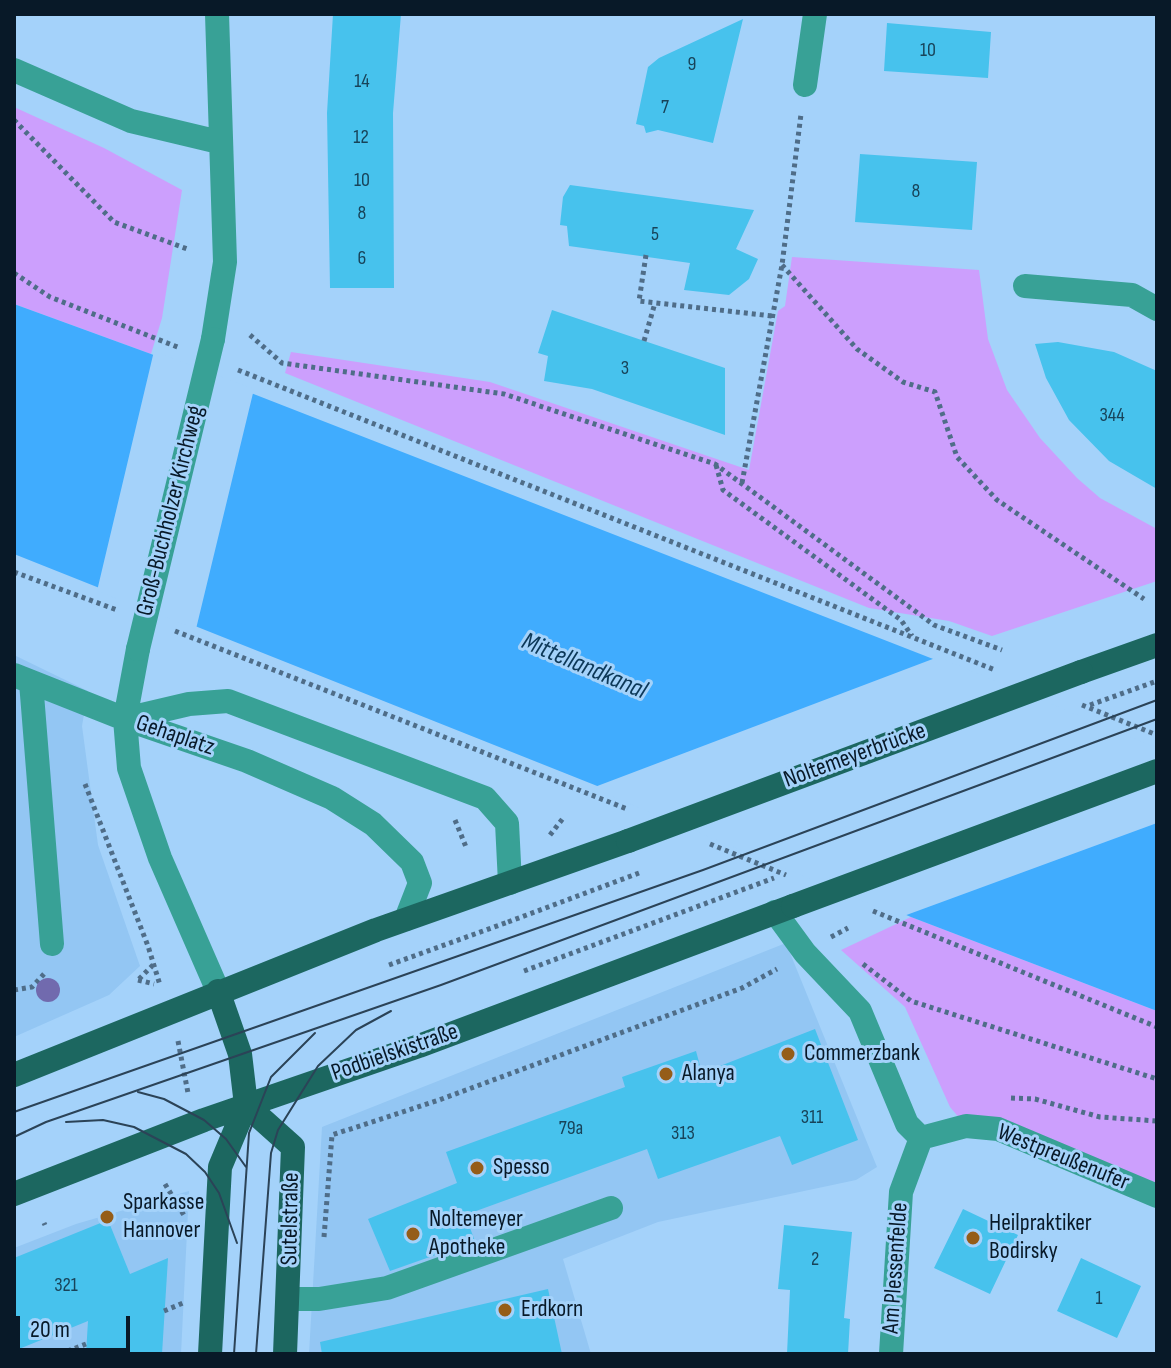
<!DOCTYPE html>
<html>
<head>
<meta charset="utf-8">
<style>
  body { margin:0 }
  #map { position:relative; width:1171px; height:1368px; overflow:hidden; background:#a4d2fa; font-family:"Sofia Sans Condensed",sans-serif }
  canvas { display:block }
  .frame { position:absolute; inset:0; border:16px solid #081928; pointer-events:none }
  .scale { position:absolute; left:16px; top:1316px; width:114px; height:36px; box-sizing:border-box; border:4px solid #081928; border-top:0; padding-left:10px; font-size:24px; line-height:28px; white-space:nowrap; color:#081928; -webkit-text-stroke:6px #a4d2fa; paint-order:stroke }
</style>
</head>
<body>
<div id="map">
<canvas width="1171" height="1368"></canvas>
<div class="frame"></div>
<div class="scale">20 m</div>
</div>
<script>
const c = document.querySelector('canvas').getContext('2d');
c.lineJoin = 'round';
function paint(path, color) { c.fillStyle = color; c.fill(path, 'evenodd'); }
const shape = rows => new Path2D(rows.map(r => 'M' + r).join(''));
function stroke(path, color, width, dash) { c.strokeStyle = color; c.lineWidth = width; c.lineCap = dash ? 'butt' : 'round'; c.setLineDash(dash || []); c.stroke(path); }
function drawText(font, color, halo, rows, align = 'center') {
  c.font = font + ' "Sofia Sans Condensed",sans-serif'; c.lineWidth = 6; c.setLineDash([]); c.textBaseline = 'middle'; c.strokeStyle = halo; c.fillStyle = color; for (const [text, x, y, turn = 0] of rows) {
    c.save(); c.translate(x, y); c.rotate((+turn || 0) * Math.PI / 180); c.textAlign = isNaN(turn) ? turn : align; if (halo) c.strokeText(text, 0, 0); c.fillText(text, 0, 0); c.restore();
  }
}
const built = shape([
  [14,655,88,691,82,726,98,845,140,966,109,995,14,1037],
  [786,943,877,1167,856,1180,658,1222,563,1259,591,1354,309,1354,322,1127],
  [189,1191,181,1354,14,1354,14,1248,76,1224]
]);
const green = shape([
  [14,107,104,148,182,190,162,318,151,354,14,304],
  [792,257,979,270,988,339,1007,390,1040,438,1077,478,1100,498,1157,529,1157,581,992,636,949,621,869,608,285,373,291,352,490,382,749,470,778,311,785,306],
  [911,917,1157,1011,1157,1196,966,1126,950,1107,905,1007,841,950]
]);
const water = shape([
  [14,304,151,354,987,680,1157,752,1157,1011,911,917,645,805,14,554]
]);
const pier = shape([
  [154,351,254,389,196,629,97,591],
  [938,657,1157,748,1157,823,901,917,592,788]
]);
const building = shape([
  [333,14,401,14,393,113,394,288,330,288,327,113],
  [743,19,713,143,658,130,646,133,644,126,636,124,648,67,659,58],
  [887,23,991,32,988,78,884,71],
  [860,154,977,162,972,230,855,222],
  [570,185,754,210,736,249,758,259,749,279,729,295,684,290,690,263,569,246,567,226,560,225,563,197],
  [552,310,725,368,725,435,592,389,544,381,548,356,538,353],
  [1058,342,1114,352,1157,371,1157,489,1109,461,1069,420,1046,378,1035,344],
  [815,1029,858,1140,792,1165,780,1136,658,1179,647,1149,465,1215,475,1241,390,1271,368,1219,457,1183,446,1152,625,1087,622,1077,696,1051,702,1073],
  [963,1209,1018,1235,990,1294,934,1268],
  [108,1220,130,1274,168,1258,162,1354,86,1354,88,1321,14,1351,14,1258],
  [784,1225,852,1232,844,1318,850,1319,848,1354,787,1354,790,1290,778,1289],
  [1081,1258,1141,1286,1117,1338,1057,1311],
  [548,1289,562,1354,322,1354,320,1342]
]);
const path = shape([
  [14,120,114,222,190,250],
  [646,255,639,301,772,316],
  [782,265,857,349,903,382,935,392,957,457,997,500,1144,599],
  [14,273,50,297,180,348],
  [250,335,282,363,504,394,715,464,934,625,1002,650],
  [644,341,655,303],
  [238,370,995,670],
  [716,465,723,490,901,620,912,636],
  [742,483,782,265,801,114],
  [14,572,117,610],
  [175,631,627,809],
  [1082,705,1157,735],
  [85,784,148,946,160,985],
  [455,820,466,847],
  [550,835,564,817],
  [710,844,786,875],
  [873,911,1157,1027],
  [831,937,848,928],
  [863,964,911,1001,1157,1079],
  [389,965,508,922],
  [139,979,153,965],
  [138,980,154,984],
  [14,990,32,987,44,974],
  [178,1041,188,1093],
  [1011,1098,1035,1099,1100,1117,1157,1121],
  [165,1184,185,1217],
  [44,1223,45,1225],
  [324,1237,332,1135,439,1100,742,988,777,969],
  [164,1311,183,1303],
  [60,1354,86,1344]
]);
const minor = shape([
  [14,70,131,121,219,142],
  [805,85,815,14],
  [1025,286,1132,295,1157,309],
  [213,339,225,262,217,14],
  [138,649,125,719,129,768,160,858,218,991],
  [14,675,125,719,247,761,332,798,373,824,412,862,420,883,406,919],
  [31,682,52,944],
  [125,719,189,704,228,701,485,798,507,823,510,883],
  [775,912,805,953,860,1011,907,1124,921,1138],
  [921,1138,966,1126,998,1129,1157,1196],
  [289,1299,319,1299,387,1288,611,1208],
  [891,1354,901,1192,921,1138]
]);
const major = shape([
  [1081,672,1157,645],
  [14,1075,376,930,628,841],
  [246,1105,293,1147,285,1354],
  [14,1194,204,1120,419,1046,793,906],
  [210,1354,220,1167,246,1105,240,1054,218,991]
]);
const tram = shape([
  [138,1092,164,1099,204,1120,226,1139,246,1167],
  [14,1112,703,870,1157,700],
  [66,1122,103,1120,134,1127,186,1154,205,1172,219,1193,237,1243],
  [14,1137,46,1122,441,985,1157,719],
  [234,1354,249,1133,271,1077,315,1033],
  [256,1354,271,1153,278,1130,318,1066,356,1030,391,1011]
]);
const pathBridge = shape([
  [1090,705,1157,681],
  [508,922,639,873],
  [524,971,774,878]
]);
const minorBridge = shape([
  [138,649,213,339]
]);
const majorBridge = shape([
  [628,841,1081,672],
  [793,906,1157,771]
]);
const trees = [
  [48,990]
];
const markers = [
  [788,1054,8,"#955d18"],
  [666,1074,8,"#955d18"],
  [477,1168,8,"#955d18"],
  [107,1217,8,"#955d18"],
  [413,1234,8,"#955d18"],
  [973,1238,8,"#955d18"],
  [505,1310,8,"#955d18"]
];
const numberNames = [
  ["10",928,51],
  ["9",692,65],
  ["14",362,82],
  ["7",665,108],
  ["12",361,138],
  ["10",362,181],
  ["8",916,192],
  ["8",362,214],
  ["5",655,235],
  ["6",362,259],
  ["3",625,369],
  ["344",1112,416],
  ["311",812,1118],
  ["79a",571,1129],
  ["313",683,1134],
  ["2",815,1260],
  ["321",66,1286],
  ["1",1099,1299]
];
const streetNames = [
  ["Groß-Buchholzer Kirchweg",171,511,-76],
  ["Gehaplatz",175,736,19],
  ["Noltemeyerbrücke",855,756,-20],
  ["Podbielskistraße",395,1053,-19],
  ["Westpreußenufer",1063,1158,22],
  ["Sutelstraße",291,1219,-89],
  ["Am Plessenfelde",896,1268,-86]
];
const poiNames = [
  ["Commerzbank",804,1054],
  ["Alanya",682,1074],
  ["Spesso",493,1168],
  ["Sparkasse",123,1203],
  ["Hannover",123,1231],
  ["Noltemeyer",429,1220],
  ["Apotheke",429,1248],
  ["Heilpraktiker",989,1224],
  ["Bodirsky",989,1252],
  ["Erdkorn",521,1310]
];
const waterNames = [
  ["Mittellandkanal",584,667,23]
];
paint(built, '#93c6f3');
paint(green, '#cc9ffd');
paint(water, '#40acfe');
paint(pier, '#a4d2fa');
paint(building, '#47c2ed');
stroke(path, '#4f6d88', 5, [4, 4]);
stroke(minor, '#38a196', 24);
stroke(major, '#1c6760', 24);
stroke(tram, '#2b4357', 2);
stroke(pathBridge, '#4f6d88', 5, [4, 4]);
stroke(minorBridge, '#38a196', 24);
stroke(majorBridge, '#1c6760', 24);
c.fillStyle = '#716aae';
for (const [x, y] of trees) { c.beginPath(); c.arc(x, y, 12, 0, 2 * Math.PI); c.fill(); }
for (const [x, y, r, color] of markers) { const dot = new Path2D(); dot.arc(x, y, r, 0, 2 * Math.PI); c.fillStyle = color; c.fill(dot); stroke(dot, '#a4d2fa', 3); }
drawText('20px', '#184359', null, numberNames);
drawText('24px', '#081928', '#a4d2fa', streetNames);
drawText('24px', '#081928', '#a4d2fa', poiNames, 'left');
drawText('italic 26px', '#0c3858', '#a4d2fa', waterNames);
</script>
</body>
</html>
